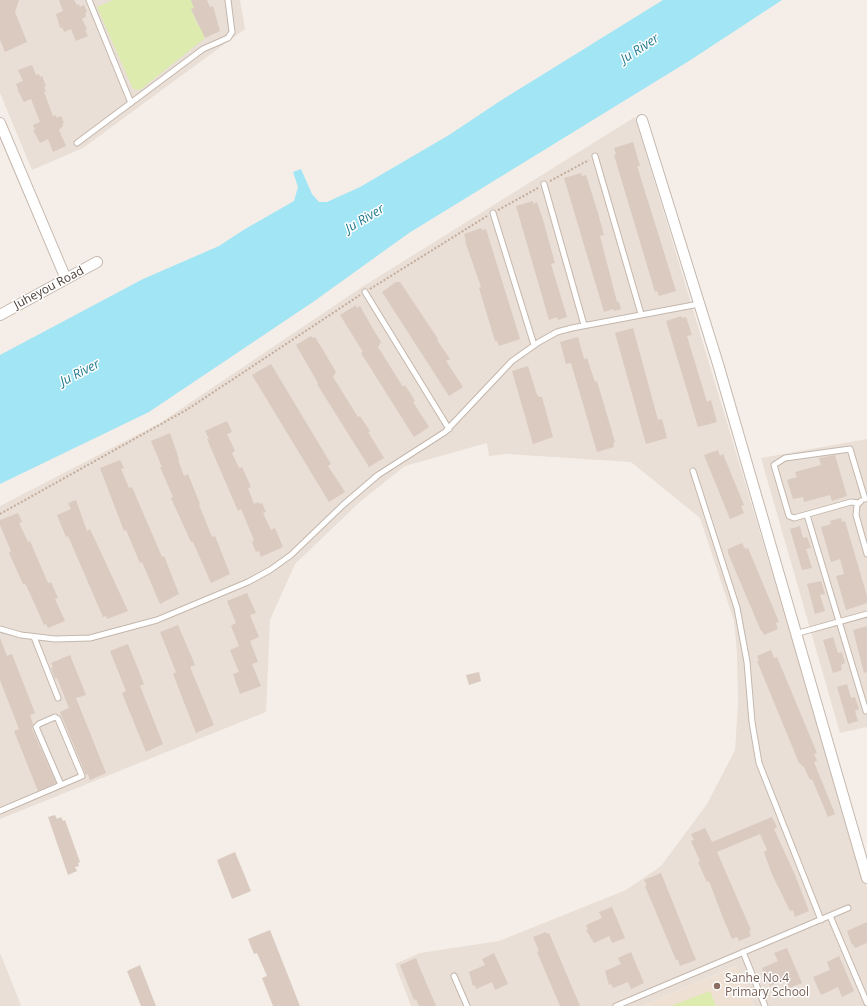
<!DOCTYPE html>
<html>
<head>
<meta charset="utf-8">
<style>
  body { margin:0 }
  canvas { display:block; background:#f5eee8 }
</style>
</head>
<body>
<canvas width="867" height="1006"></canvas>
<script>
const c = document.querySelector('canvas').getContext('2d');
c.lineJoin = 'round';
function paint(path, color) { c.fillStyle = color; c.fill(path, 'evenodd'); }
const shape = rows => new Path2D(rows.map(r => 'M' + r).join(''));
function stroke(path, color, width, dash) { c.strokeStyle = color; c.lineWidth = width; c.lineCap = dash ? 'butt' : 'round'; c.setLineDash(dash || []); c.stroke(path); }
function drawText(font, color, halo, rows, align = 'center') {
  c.font = font + ' "Open Sans",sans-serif'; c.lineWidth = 3; c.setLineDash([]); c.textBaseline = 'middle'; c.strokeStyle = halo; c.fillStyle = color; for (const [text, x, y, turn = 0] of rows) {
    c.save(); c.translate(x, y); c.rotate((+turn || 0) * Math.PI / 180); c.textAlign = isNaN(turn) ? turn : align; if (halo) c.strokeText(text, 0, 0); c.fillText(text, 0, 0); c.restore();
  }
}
const residential = shape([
  [0,0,240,0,245,29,83,148,32,170,0,93],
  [635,117,867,888,867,1006,754,1006,736,966,642,1006,411,1006,395,964,420,953,499,941,626,890,661,866,707,804,735,750,738,704,737,653,734,621,700,518,631,462,506,454,489,456,487,443,405,466,361,501,295,564,270,620,266,712,0,819,0,506,160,423,362,287],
  [867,439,867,727,840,733,761,458],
  [0,953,17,995,21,1006,0,1006]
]);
const education = shape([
  [737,966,754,1006,642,1006]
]);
const green = shape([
  [113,0,191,0,194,8,191,9,198,26,202,25,205,38,140,90,133,89,97,7],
  [710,991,716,1006,671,1006]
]);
const water = shape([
  [663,0,782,0,689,61,409,233,313,302,149,412,0,484,0,355,143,279,219,246,245,229,294,201,298,187,293,172,301,169,312,194,319,202,327,202,360,187,449,135,500,101]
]);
const building = shape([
  [0,0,19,0,15,12,27,42,5,52,0,40],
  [59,0,74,0,77,5,79,4,80,7,84,5,87,12,85,13,86,16,82,19,87,29,85,30,88,36,76,41,71,29,64,32,62,27,60,28,56,14,63,11],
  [191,0,207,0,210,7,213,6,220,31,205,38,191,9,194,8],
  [32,65,36,75,39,74,40,77,42,76,46,86,44,87,46,91,44,92,53,116,56,115,57,118,61,116,64,123,62,124,63,126,59,130,66,146,53,152,48,139,40,143,33,130,35,130,33,125,40,122,31,99,24,102,17,89,18,89,16,84,23,81,18,70],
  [633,142,640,166,637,166,676,291,659,296,657,291,655,292,614,155,616,154,614,148],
  [581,173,582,176,586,175,598,213,604,235,600,236,617,302,619,302,621,309,614,311,613,309,604,312,564,178],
  [533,201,533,204,537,202,543,220,555,263,551,264,567,317,558,320,557,317,549,320,516,206],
  [481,228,482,230,486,229,520,339,499,346,497,341,495,341,479,288,481,287,465,241,466,241,464,234],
  [396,282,400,282,438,339,437,340,450,359,446,361,463,387,449,396,382,292],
  [356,305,357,308,360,306,373,329,381,342,378,347,403,387,405,385,415,401,413,402,429,427,414,437,361,353,363,352,340,315],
  [681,316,682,318,686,317,692,335,687,336,707,402,711,400,717,422,698,427,666,321],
  [633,328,658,420,662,419,667,438,646,444,615,333],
  [311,336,313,338,315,337,323,350,336,372,333,377,358,417,360,416,370,431,368,432,384,458,369,467,317,384,318,383,296,345],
  [578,337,584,359,587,358,595,382,597,381,615,442,613,443,614,447,597,452,571,363,566,364,560,342],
  [271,364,331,464,328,466,345,492,329,502,252,375],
  [528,366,537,395,538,395,539,397,542,397,553,437,533,444,512,371],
  [227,421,232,432,227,434,235,451,232,453,239,468,242,467,251,487,248,488,254,504,258,502,259,504,262,503,266,512,263,513,271,530,275,528,283,547,261,557,259,551,256,552,252,542,254,540,241,509,238,511,207,439,209,439,205,431],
  [170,433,179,459,178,460,184,476,188,474,200,504,199,505,212,537,215,536,230,574,211,583,193,542,191,542,171,498,173,497,160,467,162,467,151,441],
  [718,450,720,456,723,454,744,505,741,506,744,513,730,519,704,455],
  [835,455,847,496,832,501,830,495,804,502,803,497,793,499,787,480,797,477,795,472,821,465,819,458],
  [120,460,124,468,121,469,129,488,132,487,162,557,164,556,179,594,160,604,142,562,140,563,126,530,124,531,100,468],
  [76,500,87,531,90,529,128,611,107,619,106,616,103,617,68,536,66,537,57,515,71,509,68,503],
  [18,513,22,522,19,523,28,542,30,541,48,583,51,582,58,598,55,599,65,621,48,628,46,624,44,625,27,587,25,584,23,584,9,553,11,551,0,525,0,520],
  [841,518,842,522,845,521,867,596,867,603,846,610,836,576,844,574,840,559,831,562,821,527,831,524,830,521],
  [800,526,803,538,807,537,811,548,806,549,812,568,802,570,790,529],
  [742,543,745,549,748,548,779,622,776,623,778,629,764,635,762,631,761,631,728,553,728,549],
  [821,581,825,594,820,595,825,611,815,614,807,584],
  [247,593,256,613,250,615,259,637,250,641,258,662,252,664,261,686,240,694,233,674,239,672,230,650,239,646,231,626,236,623,227,601],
  [178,625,195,665,190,667,214,725,196,733,173,674,176,672,160,632],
  [867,626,867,672,864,673,853,630],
  [833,637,838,653,842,652,845,663,841,665,842,670,833,673,823,640],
  [0,638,7,656,12,654,35,713,30,715,33,724,32,729,56,783,38,791,14,731,19,729,0,680],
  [128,644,144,684,140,686,163,744,146,752,122,693,126,691,110,651],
  [771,650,774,658,777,657,817,753,814,754,817,761,814,762,835,814,828,817,812,779,810,780,804,767,799,763,757,661,759,661,757,656],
  [70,655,86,695,76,698,106,773,90,780,88,774,86,775,60,712,69,708,57,678,55,679,51,668,53,667,51,663],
  [479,672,481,681,469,685,466,675],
  [847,684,851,698,855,697,859,709,855,711,858,721,848,724,837,687],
  [55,815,57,819,61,817,63,821,65,820,80,862,78,863,79,866,75,867,77,871,68,875,48,817],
  [772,817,777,827,774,829,795,875,809,911,795,917,793,910,790,911,771,872,764,852,767,850,760,834,717,852,751,930,749,931,751,936,739,941,737,937,732,939,723,918,709,881,707,882,698,862,700,861,691,841,694,840,691,834,705,828,712,842],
  [235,852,251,891,232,899,217,860],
  [661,873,696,960,680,966,678,960,676,960,645,886,647,885,644,880],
  [612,907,625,938,612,943,609,936,594,943,586,930,588,930,586,925,602,918,599,912],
  [867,922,867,943,855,948,853,944,852,945,847,931],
  [270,930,300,1006,273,1006,262,978,267,976,257,953,254,954,248,939],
  [546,932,547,934,549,933,580,1006,560,1006,537,952,539,951,533,937],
  [787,948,802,983,789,988,785,979,770,986,768,982,766,982,762,968,778,961,774,953],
  [631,952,644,983,631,989,628,982,613,988,611,984,609,985,605,971,621,964,618,958],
  [494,953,508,984,495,990,492,982,476,989,475,985,473,986,469,972,485,965,482,959],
  [839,956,854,991,842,997,838,987,821,995,813,977,830,970,827,962],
  [416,958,419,966,436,1006,419,1006,416,999,414,1000,400,965],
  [140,965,156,1006,141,1006,127,971]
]);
const path = shape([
  [550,181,589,160],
  [498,210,538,188],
  [370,289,487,216],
  [0,514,188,409,360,295]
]);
const lane = shape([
  [89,0,131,103],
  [77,143,203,49,228,38,232,32,228,0],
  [595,156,641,314],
  [544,184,584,325],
  [493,213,534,345],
  [365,292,449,429],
  [693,471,737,608,747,662,752,722,759,763,821,920],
  [861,501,857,505,856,515,867,554],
  [859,503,851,502,794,518,789,516,774,465,785,458,850,449,865,499],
  [807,515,866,711],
  [0,629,21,635,55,639,90,638,157,620,248,582,270,570,291,555,343,505,378,475,445,432,512,361,539,342,557,332,572,328,699,304],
  [795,634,867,614],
  [34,637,58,698],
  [0,811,61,785,82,776,58,719,55,717,39,724,36,727,61,785],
  [830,916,867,1003],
  [743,952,765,1006],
  [454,976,467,1006],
  [616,1006,848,908]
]);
const street = shape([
  [642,120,718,364,867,878],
  [0,123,66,279],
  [0,315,97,262]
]);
const markers = [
  [717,986,4,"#8d6e63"]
];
const streetNames = [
  ["Juheyou Road",49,288,-28]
];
const educationNames = [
  ["Sanhe No.4",725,979],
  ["Primary School",725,993]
];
const waterNames = [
  ["Ju River",640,49,-33],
  ["Ju River",365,219,-31],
  ["Ju River",80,373,-27]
];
paint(residential, '#e9dfd6');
paint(education, '#eee0d2');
paint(green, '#ddebaf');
paint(water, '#a2e5f4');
paint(building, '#dacac0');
stroke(lane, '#c4b7ad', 7);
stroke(street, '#c4b7ad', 12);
stroke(path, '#c3ac9b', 2, [2, 2]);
stroke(lane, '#fff', 5);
stroke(street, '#fff', 10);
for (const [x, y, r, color] of markers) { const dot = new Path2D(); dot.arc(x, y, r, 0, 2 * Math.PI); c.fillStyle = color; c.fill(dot); stroke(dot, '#fff', 1.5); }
drawText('12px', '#493d36', '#fff', streetNames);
drawText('12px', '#785e54', '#fff', educationNames, 'left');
drawText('italic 13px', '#247b90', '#fff', waterNames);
</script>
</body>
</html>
